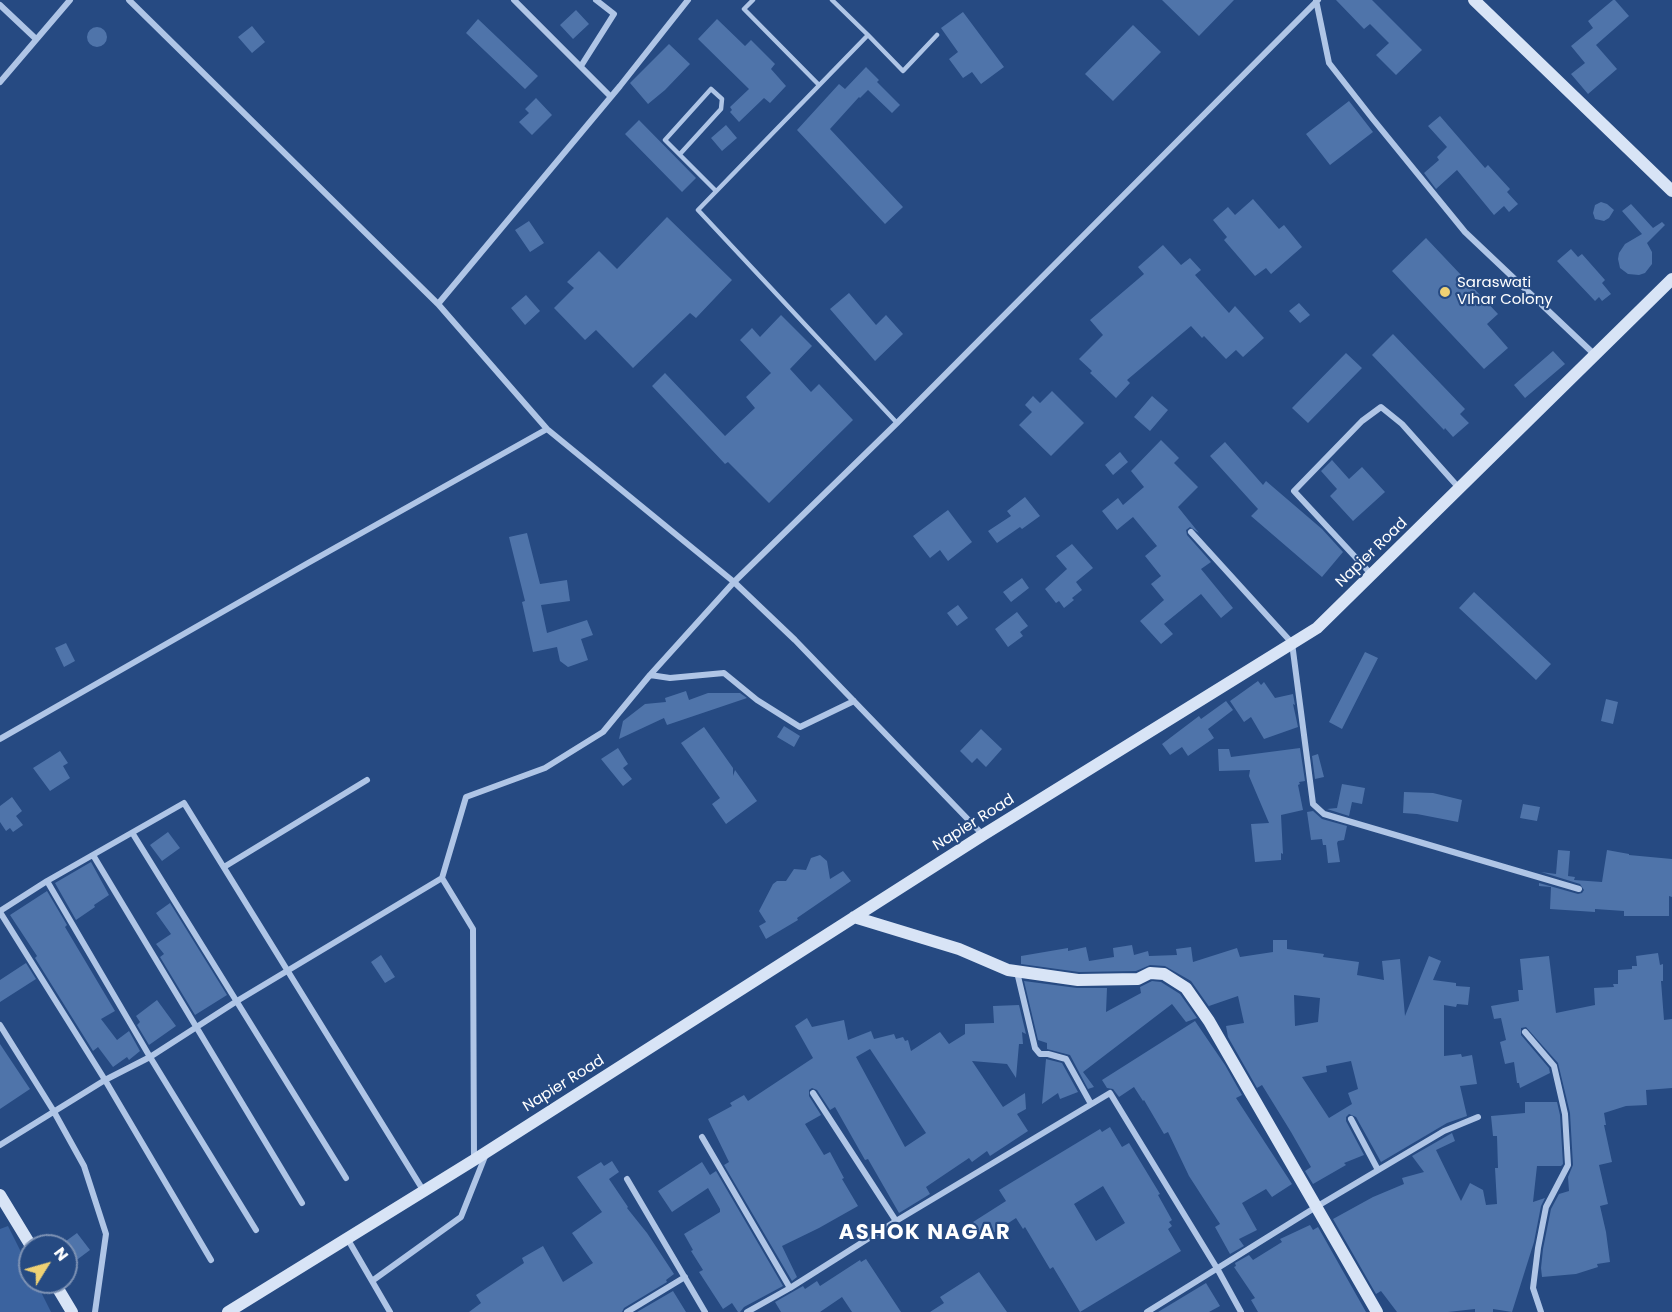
<!DOCTYPE html>
<html>
<head>
<meta charset="utf-8">
<style>
  body { margin:0 }
  #map { position:relative; width:1672px; height:1312px; overflow:hidden; background:#264a82; font-family:Poppins,sans-serif }
  canvas { display:block }
  .north { position:absolute; left:18px; top:1234px; width:60px; height:60px; box-sizing:border-box; background:#264a82; border:2px solid #7d92b4; border-radius:50%; rotate:53deg; font-size:16px; font-weight:700; line-height:24px; text-align:center; color:#fff }
  .north::after { content:''; display:block; margin:auto; width:21px; height:27px; background:#efd174; clip-path:polygon(50% 0,100% 100%,50% 72%,0 100%) }
</style>
</head>
<body>
<div id="map">
<canvas width="1672" height="1312"></canvas>
<div class="north">N</div>
</div>
<script>
const c = document.querySelector('canvas').getContext('2d');
c.lineJoin = 'round';
function paint(path, color) { c.fillStyle = color; c.fill(path, 'evenodd'); }
const shape = rows => new Path2D(rows.map(r => 'M' + r).join(''));
function stroke(path, color, width, dash) { c.strokeStyle = color; c.lineWidth = width; c.lineCap = dash ? 'butt' : 'round'; c.setLineDash(dash || []); c.stroke(path); }
function drawText(font, color, halo, rows, align = 'center') {
  c.font = font + ' Poppins,sans-serif'; c.lineWidth = 4.5; c.setLineDash([]); c.textBaseline = 'middle'; c.strokeStyle = halo; c.fillStyle = color; for (const [text, x, y, turn = 0] of rows) {
    c.save(); c.translate(x, y); c.rotate((+turn || 0) * Math.PI / 180); c.textAlign = isNaN(turn) ? turn : align; if (halo) c.strokeText(text, 0, 0); c.fillText(text, 0, 0); c.restore();
  }
}
const green = shape([
  [8,1226,30,1270,30,1282,36,1282,51,1312,0,1312,0,1229]
]);
const building = shape([
  [1162,0,1234,0,1199,36],
  [1336,0,1372,0,1422,50,1396,75,1376,55,1389,43,1370,24,1364,29],
  [1613,0,1615,0,1629,16,1596,45,1617,69,1588,94,1571,74,1585,63,1571,46,1593,28,1588,21],
  [576,10,589,24,573,39,560,25],
  [963,12,1004,67,981,84,972,72,963,78,949,59,958,52,941,28],
  [478,19,538,76,525,89,466,33],
  [717,19,745,46,751,40,775,64,771,69,786,86,770,103,764,98,739,122,730,112,732,110,730,107,749,89,698,39],
  [1133,25,1161,52,1113,101,1085,74],
  [252,26,265,42,252,53,238,37],
  '87 37a10 10 0 1 1 20 0a10 10 0 1 1-20 0Z',
  [669,44,690,64,665,90,648,104,630,83],
  [866,67,879,80,877,82,900,105,892,113,868,90,860,98,859,97,830,129,903,207,885,224,797,130,839,84,845,89],
  [536,98,552,115,532,135,519,122,529,113,525,109],
  [1349,101,1373,132,1330,165,1306,134],
  [1440,116,1485,168,1488,165,1510,189,1507,192,1518,204,1509,212,1504,206,1494,215,1457,170,1436,189,1424,173,1439,160,1437,157,1447,147,1428,126],
  [639,120,696,178,682,192,625,134],
  [726,125,737,138,722,151,711,138],
  [1253,199,1279,229,1284,225,1302,247,1271,274,1266,268,1255,276,1224,240,1227,237,1213,220,1228,207,1235,215],
  [1601,202,1607,204,1614,210,1609,218,1604,221,1595,219,1593,213,1595,205],
  [1631,204,1653,228,1662,222,1665,225,1647,243,1652,252,1652,264,1645,273,1639,275,1628,274,1620,268,1618,259,1619,253,1625,244,1642,234,1622,211],
  [667,217,732,280,696,318,690,313,633,368,596,330,585,340,554,308,574,288,567,282,599,251,617,269],
  [529,221,544,243,530,252,515,230],
  [1426,238,1498,314,1487,324,1508,348,1484,369,1392,271],
  [1163,245,1181,265,1190,258,1201,270,1195,275,1229,313,1235,306,1264,338,1243,357,1236,350,1226,359,1204,336,1202,338,1191,326,1127,380,1130,383,1116,398,1090,373,1092,371,1079,359,1103,335,1090,320,1144,274,1138,267],
  [1571,249,1578,257,1582,254,1605,280,1602,283,1611,294,1602,301,1599,297,1595,301,1557,261],
  [849,293,876,325,886,315,903,334,875,361,830,309],
  [526,295,540,311,525,325,511,308],
  [1299,303,1310,315,1300,323,1289,311],
  [781,315,812,346,790,369,811,392,819,384,853,420,769,503,728,462,725,464,652,386,665,373,725,436,755,408,746,397,771,373,740,340,752,328,760,337],
  [1393,334,1465,409,1460,414,1469,423,1453,437,1445,428,1444,430,1372,355],
  [1553,351,1565,364,1525,398,1514,385],
  [1346,353,1362,368,1308,423,1292,408],
  [1052,391,1084,423,1051,456,1019,425,1032,412,1025,405,1033,396,1040,403],
  [1152,396,1168,410,1150,431,1134,417],
  [1161,440,1179,458,1174,463,1198,487,1178,507,1199,533,1190,527,1186,530,1187,535,1211,562,1201,569,1233,608,1221,618,1201,594,1164,624,1173,634,1161,644,1140,621,1164,600,1151,584,1161,576,1145,556,1157,546,1133,517,1117,530,1102,511,1118,498,1123,505,1144,487,1131,471],
  [1225,442,1263,485,1266,481,1322,529,1343,552,1322,577,1251,516,1258,509,1210,456],
  [1120,452,1128,462,1113,475,1105,465],
  [1332,460,1349,479,1362,467,1385,492,1353,521,1330,496,1337,489,1321,471],
  [1025,497,1040,516,1022,529,1020,527,997,543,988,531,1011,516,1007,511],
  [948,510,972,542,948,561,940,550,930,558,913,536],
  [527,533,540,584,567,580,570,601,541,605,547,633,587,620,593,635,581,639,588,660,568,667,560,661,557,647,533,652,522,602,525,601,509,537],
  [1072,544,1093,568,1076,582,1082,590,1072,598,1074,600,1064,608,1059,601,1056,603,1045,589,1067,569,1056,556],
  [1022,578,1029,588,1011,602,1003,592],
  [1474,592,1551,664,1536,680,1459,608],
  [958,605,968,618,957,626,947,613],
  [1017,612,1028,626,1020,632,1023,636,1008,647,995,629],
  [66,643,75,661,64,667,55,648],
  [1365,652,1378,658,1342,729,1329,722],
  [1258,681,1261,685,1264,682,1275,698,1293,694,1295,705,1293,704,1298,727,1264,739,1251,717,1244,722,1230,701],
  [686,691,689,700,708,693,740,693,747,698,667,725,664,718,619,739,623,721,645,704,666,702,665,698],
  [1606,699,1618,702,1613,724,1601,721],
  [1226,701,1233,710,1208,729,1214,738,1188,756,1182,747,1170,755,1162,744,1199,716,1201,719],
  [784,726,800,736,794,747,777,737],
  [704,727,733,768,733,776,735,770,757,801,726,824,712,804,720,798,681,743],
  [981,729,1002,749,986,767,977,758,972,763,960,751],
  [618,748,628,764,623,768,632,779,623,786,601,759],
  [1300,748,1305,781,1299,782,1300,784,1298,785,1303,810,1281,815,1283,854,1281,853,1281,860,1255,862,1251,824,1269,823,1249,776,1250,770,1219,771,1218,749,1229,749,1231,757],
  [60,751,68,763,63,766,70,778,50,791,33,768],
  [1318,754,1324,777,1315,779,1312,756],
  [1342,784,1365,788,1362,804,1352,802,1349,816,1327,809,1337,808],
  [1404,792,1433,793,1462,800,1458,822,1417,814,1403,813],
  [12,797,22,811,16,816,23,825,13,832,10,828,6,831,0,822,0,806],
  [1523,804,1540,807,1537,821,1520,818],
  [1313,811,1322,819,1347,826,1344,840,1338,841,1337,843,1340,862,1328,863,1326,845,1323,845,1322,839,1311,840,1307,812],
  [168,832,180,848,162,861,150,845],
  [1558,850,1570,851,1568,876,1575,877,1574,880,1602,882,1607,850,1629,854,1629,855,1672,859,1672,897,1669,896,1669,916,1624,916,1624,911,1595,909,1595,912,1550,909,1551,887,1539,886,1539,883,1578,894,1582,893,1584,890,1580,884,1541,872,1556,874],
  [820,855,827,861,830,879,843,871,851,881,797,918,798,920,766,939,759,926,766,922,759,911,773,884,777,881,786,881,794,869,806,870,811,858],
  [91,862,109,895,94,905,95,907,76,920,55,883],
  [47,891,67,925,65,927,115,1011,101,1019,117,1040,129,1031,140,1051,129,1060,127,1057,113,1067,98,1047,93,1051,35,958,37,956,10,915],
  [170,903,227,995,195,1015,160,957,164,954,156,944,171,934,156,913],
  [1273,940,1287,940,1287,949,1324,954,1323,957,1359,962,1357,975,1384,980,1382,961,1400,959,1405,1016,1429,956,1441,961,1433,980,1456,983,1456,986,1470,987,1468,1005,1457,1004,1456,1007,1444,1005,1444,1056,1461,1054,1462,1057,1472,1055,1477,1084,1460,1086,1467,1116,1447,1123,1381,1162,1356,1117,1349,1114,1346,1117,1346,1121,1364,1155,1344,1163,1346,1165,1313,1184,1305,1171,1311,1167,1291,1132,1262,1085,1257,1088,1228,1037,1226,1026,1244,1023,1238,996,1209,1006,1210,1008,1191,981,1165,966,1150,965,1136,971,1079,972,1021,964,1021,956,1068,948,1068,951,1086,947,1089,961,1114,957,1113,948,1132,945,1134,955,1148,951,1149,956,1177,955,1176,949,1191,947,1193,962,1237,948,1240,957,1273,952],
  [1294,995,1320,998,1318,1022,1295,1026],
  [1351,1061,1358,1089,1348,1093,1352,1104,1329,1118,1302,1077,1327,1072,1326,1066],
  [1658,953,1660,965,1663,964,1663,981,1661,981,1664,1020,1672,1019,1672,1088,1646,1090,1647,1105,1626,1106,1604,1113,1606,1125,1604,1125,1612,1162,1599,1165,1608,1204,1600,1206,1606,1232,1610,1262,1597,1264,1598,1267,1576,1274,1542,1277,1541,1268,1543,1249,1551,1209,1559,1194,1569,1191,1568,1177,1573,1165,1570,1113,1558,1063,1526,1027,1521,1028,1521,1035,1549,1068,1550,1073,1520,1088,1519,1083,1517,1083,1514,1062,1505,1064,1500,1042,1506,1040,1501,1018,1494,1019,1491,1006,1519,1001,1518,990,1523,990,1520,959,1549,956,1556,1013,1595,1005,1594,988,1614,987,1613,984,1618,984,1618,970,1632,969,1632,966,1637,966,1636,956],
  [381,955,395,977,385,983,371,962],
  [26,963,36,979,0,1002,0,980],
  [1024,981,1077,988,1107,988,1106,1012,1141,993,1140,987,1152,981,1161,982,1180,994,1197,1018,1186,1022,1172,1004,1083,1072,1094,1087,1088,1089,1070,1055,1047,1049,1047,1043,1038,1040],
  [157,1000,176,1026,149,1045,137,1025,140,1022,136,1016],
  [1019,1005,1026,1034,1022,1032,1023,1044,1019,1044,1016,1078,1007,1064,972,1061,1003,1107,1025,1093,1026,1109,1017,1114,1028,1131,990,1156,987,1151,972,1162,969,1158,926,1187,930,1194,899,1213,868,1159,865,1160,835,1107,830,1110,817,1090,812,1088,809,1090,809,1096,821,1115,805,1124,824,1155,830,1152,844,1178,842,1179,858,1206,819,1228,782,1246,797,1277,792,1281,724,1165,729,1162,708,1119,732,1106,730,1103,744,1095,748,1101,813,1058,795,1026,807,1018,812,1027,844,1020,848,1040,871,1031,874,1039,894,1034,896,1039,903,1037,905,1041,908,1040,911,1051,940,1032,949,1044,965,1034,965,1024,994,1023,993,1006],
  [870,1049,926,1133,905,1147,856,1057],
  [1195,1021,1225,1065,1242,1095,1236,1098,1292,1184,1272,1197,1266,1189,1242,1203,1257,1230,1239,1239,1244,1246,1230,1254,1215,1227,1220,1224,1189,1176,1168,1132,1164,1134,1144,1100,1143,1101,1134,1087,1119,1097,1113,1089,1107,1088,1102,1080],
  [0,1044,30,1089,0,1109],
  [1046,1059,1062,1063,1078,1092,1060,1099,1058,1093,1042,1104],
  [1525,1102,1557,1102,1560,1115,1563,1164,1561,1166,1537,1166,1533,1202,1545,1198,1541,1206,1534,1242,1512,1312,1493,1309,1493,1312,1475,1312,1475,1309,1448,1312,1397,1312,1381,1291,1376,1294,1333,1219,1373,1197,1404,1184,1402,1178,1424,1172,1412,1156,1452,1133,1455,1141,1436,1150,1461,1201,1470,1183,1483,1190,1486,1205,1497,1204,1495,1168,1498,1168,1497,1136,1493,1136,1491,1116,1525,1113],
  [1110,1127,1122,1147,1129,1143,1160,1194,1158,1195,1172,1220,1169,1222,1172,1226,1168,1229,1181,1251,1080,1312,1053,1267,1050,1269,1025,1227,1023,1229,1016,1218,984,1239,973,1222,1006,1201,999,1190,1100,1129,1102,1132],
  [1103,1186,1125,1223,1096,1241,1074,1204],
  [612,1161,619,1172,609,1179,628,1207,627,1208,647,1233,674,1274,666,1280,667,1282,624,1308,622,1312,469,1312,481,1303,476,1295,524,1263,522,1258,543,1246,563,1282,593,1263,572,1233,602,1212,577,1177,601,1162,604,1166],
  [702,1162,710,1175,716,1171,783,1286,744,1307,740,1312,738,1312,732,1303,723,1309,699,1272,703,1270,691,1251,693,1250,684,1234,720,1212,720,1209,708,1188,672,1212,658,1191],
  [1310,1225,1313,1230,1318,1227,1366,1312,1258,1312,1251,1300,1255,1298,1234,1267,1236,1266,1235,1263,1249,1255,1253,1260,1282,1242,1280,1239],
  [77,1233,90,1250,66,1268,66,1241],
  [866,1259,901,1312,852,1312,842,1297,820,1312,781,1312,775,1302,803,1286,805,1289,817,1281,820,1286,860,1260,861,1262],
  [979,1272,1007,1312,930,1312,944,1303,940,1297],
  [1206,1283,1220,1306,1209,1312,1158,1312],
  [673,1291,686,1312,637,1312]
]);
const lane = shape([
  [753,0,744,9,819,85],
  [832,0,868,35],
  [680,154,721,109,722,99,711,89,665,140,716,191],
  [897,423,698,210,868,35,903,71,937,35]
]);
const street = shape([
  [129,0,438,304,547,429,734,582,795,640,983,835],
  [514,0,611,97],
  [1316,0,1329,63,1372,118,1465,232,1595,355],
  [0,5,36,39],
  [581,66,614,14,596,0],
  [0,82,70,0],
  [438,304,620,86,688,0],
  [1191,532,1292,643,1313,804,1324,814,1579,889],
  [1371,574,1294,491,1362,421,1381,407,1402,424,1459,488],
  [650,675,670,678,724,673,757,700,800,727,854,701],
  [0,739,308,563,547,429],
  [133,834,346,1178],
  [93,855,302,1203],
  [224,867,367,780],
  [47,881,150,1057,256,1230],
  [0,911,47,881,184,803,423,1190],
  [0,912,105,1080,211,1260],
  [1017,972,1035,1048,1040,1054,1048,1054,1066,1059,1091,1104],
  [0,1025,53,1110,84,1166,106,1234,95,1312],
  [1525,1032,1554,1066,1565,1114,1568,1165,1546,1207,1538,1248,1533,1288,1541,1312],
  [813,1093,896,1221],
  [1351,1119,1378,1170],
  [702,1137,790,1288],
  [0,1145,105,1080,150,1057,237,1001,442,878],
  [474,1159,473,929,442,878,466,797,545,768,603,732,650,675,734,582,897,423,1318,0],
  [627,1179,705,1312],
  [347,1238,390,1312],
  [372,1281,461,1217,486,1154],
  [627,1312,685,1277],
  [747,1312,790,1288,896,1221,1110,1093,1218,1270,1241,1312],
  [1147,1312,1316,1207,1444,1131,1478,1117]
]);
const secondary = shape([
  [1474,0,1672,191],
  [854,917,959,949,1008,970,1078,980,1138,979,1150,973,1164,974,1186,988,1209,1021,1377,1312],
  [0,1195,31,1246],
  [54,1282,72,1312],
  [228,1312,474,1160,983,835,1317,628,1672,279]
]);
const markers = [
  [1445,292,6,"#efd174"]
];
const poiNames = [
  ["Saraswati",1457,283],
  ["VIhar Colony",1457,300]
];
const streetNames = [
  ["Napier Road",1372,553,-44],
  ["Napier Road",974,823,-32],
  ["Napier Road",564,1084,-32]
];
const districtNames = [
  ["ASHOK NAGAR",925,1234]
];
paint(green, '#3b639f');
paint(building, '#4f74aa');
stroke(lane, '#afc5e6', 4.5);
stroke(street, '#afc5e6', 6);
stroke(secondary, '#d8e4f6', 12);
for (const [x, y, r, color] of markers) { const dot = new Path2D(); dot.arc(x, y, r, 0, 2 * Math.PI); c.fillStyle = color; c.fill(dot); stroke(dot, '#264a82', 2); }
drawText('15px', '#fff', '#264a82', poiNames, 'left');
drawText('15px', '#fff', '#264a82', streetNames);
c.letterSpacing = '1.5px';
drawText('bold 21px', '#fff', '#264a82', districtNames);
c.letterSpacing = '0px';
</script>
</body>
</html>
